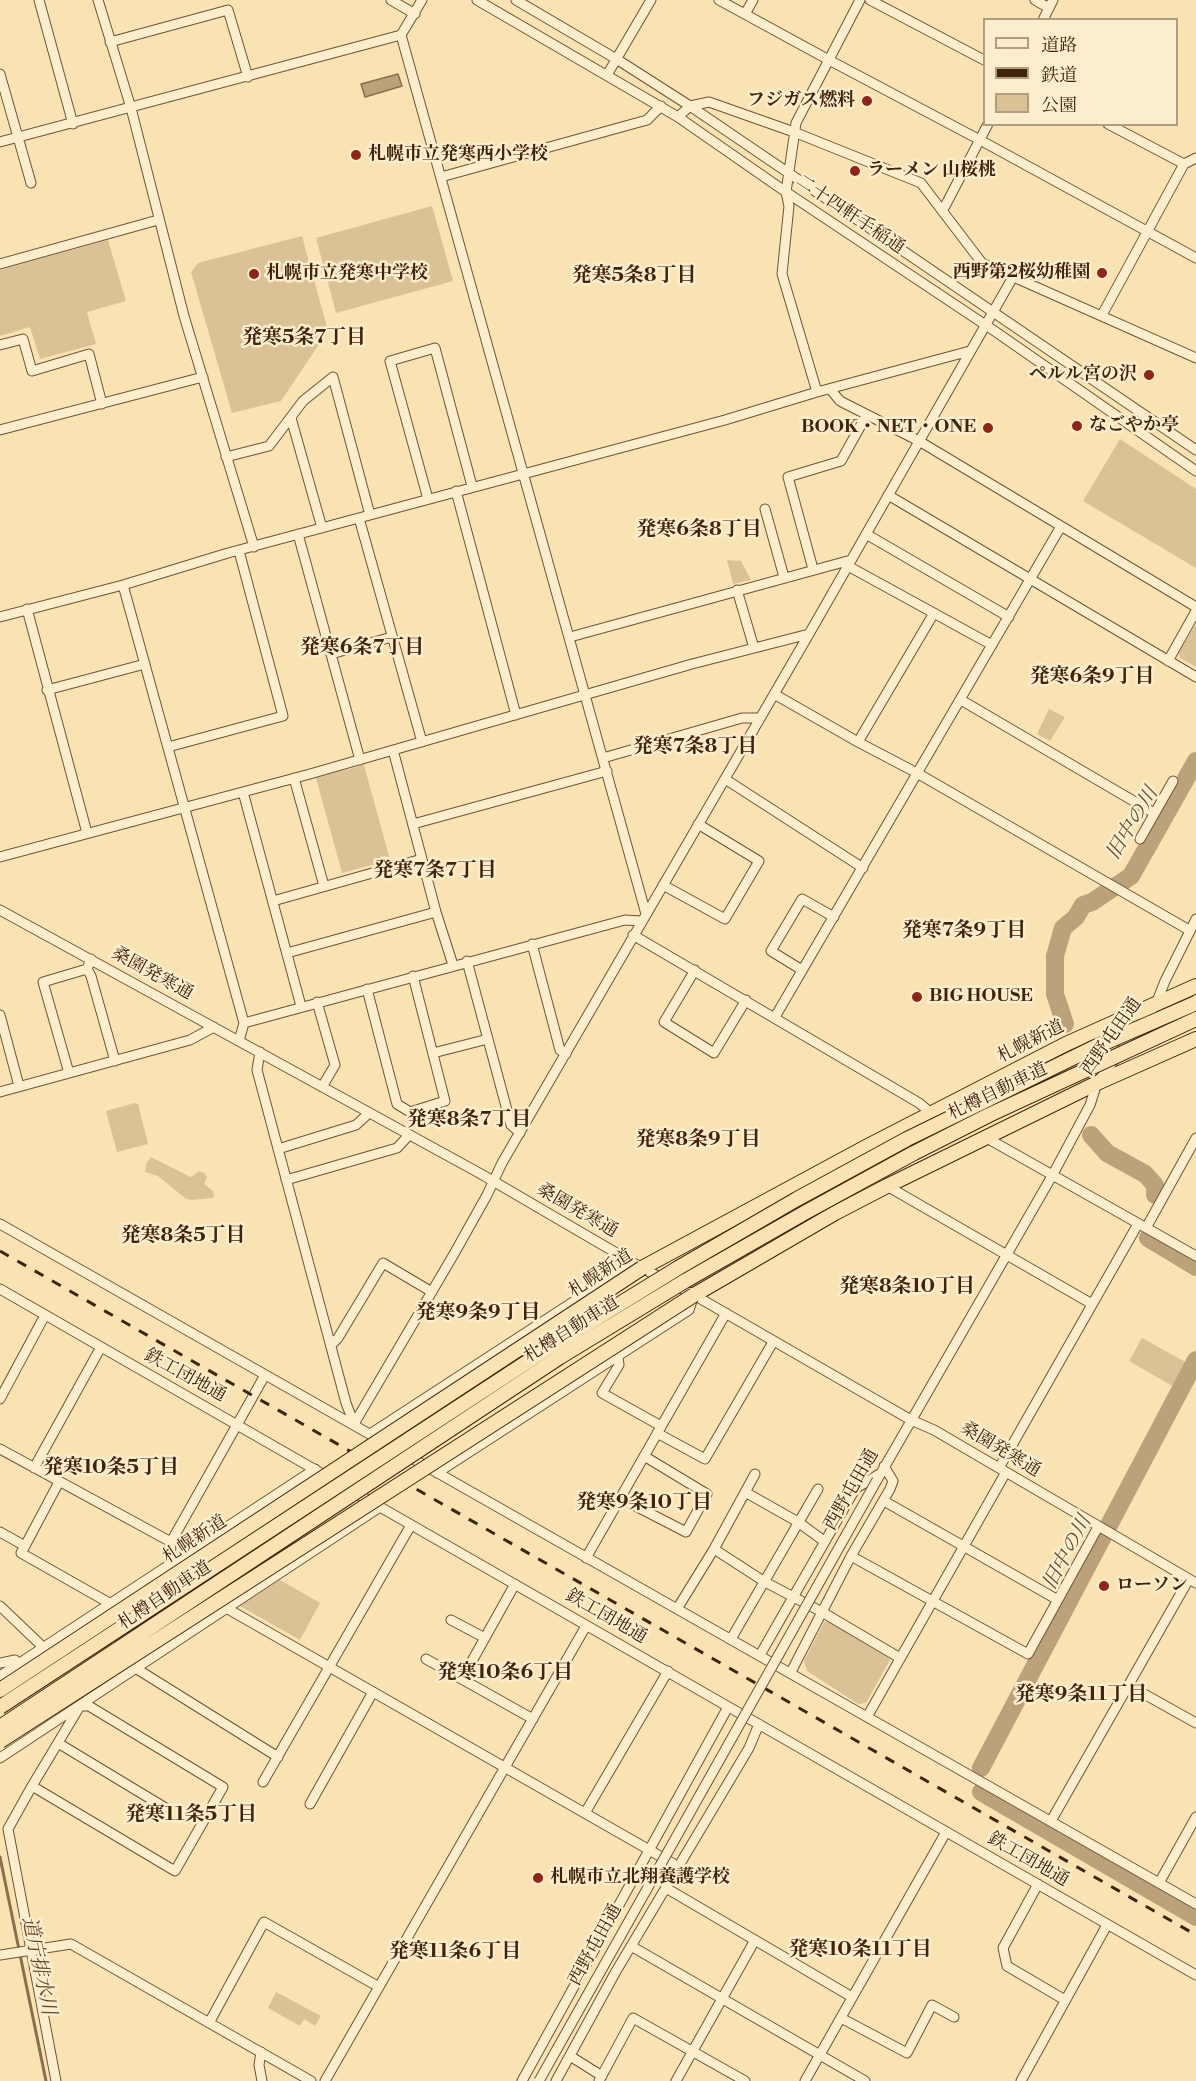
<!DOCTYPE html>
<html>
<head>
<meta charset="utf-8">
<style>
  body { margin:0 }
  #map { position:relative; width:1196px; height:2081px; overflow:hidden; background:#fae3b2; font-family:"Libre Bodoni","Noto Serif JP",serif }
  canvas { display:block }
  .legend { position:absolute; left:983px; top:18px; width:195px; height:108px; box-sizing:border-box; background:#fcedcd; border:2px solid #b19c80; margin:0; padding:8px 10px; list-style:none; font-size:18px; color:#40230d }
  .legend li { display:flex; align-items:center; gap:12px; height:30px }
  .legend b { width:30px; border:2px solid #b19c80 }
</style>
</head>
<body>
<div id="map">
<canvas width="1196" height="2081"></canvas>
<ul class="legend">
<li><b style="height:8px;background:#fcedcd"></b>道路</li>
<li><b style="height:8px;background:#40230d"></b>鉄道</li>
<li><b style="height:16px;background:#dac296"></b>公園</li>
</ul>
</div>
<script>
const c = document.querySelector('canvas').getContext('2d');
c.lineJoin = 'round';
function paint(path, color) { c.fillStyle = color; c.fill(path, 'evenodd'); }
const shape = rows => new Path2D(rows.map(r => 'M' + r).join(''));
function stroke(path, color, width, dash) { c.strokeStyle = color; c.lineWidth = width; c.lineCap = dash ? 'butt' : 'round'; c.setLineDash(dash || []); c.stroke(path); }
function drawText(font, color, halo, rows, align = 'center') {
  c.font = font + ' "Libre Bodoni","Noto Serif JP",serif'; c.lineWidth = 5; c.setLineDash([]); c.textBaseline = 'middle'; c.strokeStyle = halo; c.fillStyle = color; for (const [text, x, y, turn = 0] of rows) {
    c.save(); c.translate(x, y); c.rotate((+turn || 0) * Math.PI / 180); c.textAlign = isNaN(turn) ? turn : align; if (halo) c.strokeText(text, 0, 0); c.fillText(text, 0, 0); c.restore();
  }
}
const green = shape([
  [432,206,453,281,336,313,316,238],
  [302,236,328,331,281,401,232,413,191,272,198,263],
  [108,240,126,301,87,312,96,344,40,359,30,327,0,336,0,270],
  [1120,439,1196,489,1196,568,1083,501],
  [727,560,741,561,751,580,733,584],
  [1196,624,1196,667,1180,658,1179,653],
  [1049,709,1065,717,1050,741,1037,734],
  [364,765,390,860,342,873,316,778],
  [135,1103,138,1104,148,1144,117,1152,106,1111],
  [151,1157,191,1177,199,1171,204,1173,207,1177,204,1184,213,1191,214,1196,212,1198,191,1200,185,1198,158,1176,145,1172,146,1164],
  [1142,1338,1189,1364,1176,1388,1129,1361],
  [280,1580,320,1603,300,1640,240,1606],
  [828,1621,889,1658,890,1660,866,1703,858,1704,807,1671,804,1661,824,1622],
  [276,1992,321,2016,315,2026,304,2019,300,2026,268,2008]
]);
const water = shape([
  [398,74,402,86,365,97,361,84,398,74]
]);
const stream = shape([
  [0,1857,46,2081]
]);
const river = shape([
  [1065,1024,1055,994,1055,956,1063,928,1076,917,1083,905,1092,902,1131,876,1196,761],
  [1091,1135,1107,1153,1145,1174,1155,1185,1155,1195],
  [1148,1238,1196,1267],
  [981,1768,1196,1360],
  [981,1792,1196,1917]
]);
const minor = shape([
  [39,0,73,124],
  [98,0,131,108,184,316,254,547],
  [391,0,415,14],
  [422,0,401,35,646,914],
  [477,0,678,117,786,192,996,332,1196,471],
  [516,0,618,60,690,106,1196,450],
  [719,0,829,60,980,140,1196,258],
  [870,0,984,60],
  [1035,0,1049,8],
  [745,14,753,0],
  [1043,20,1053,0],
  [110,42,228,10,248,77],
  [0,74,31,183],
  [607,75,651,0],
  [678,117,690,106,709,102,794,132,921,183,982,263,1196,358],
  [1108,124,1184,164],
  [0,142,401,35],
  [441,177,647,120,661,106],
  [943,210,988,124],
  [0,264,158,220],
  [1102,315,1184,164,1196,158],
  [0,345,23,339,32,371,89,354,102,404],
  [831,390,840,401,919,441,1196,607],
  [817,392,782,274,789,206,786,192,796,123,860,0],
  [291,418,322,528],
  [0,430,203,377],
  [226,457,269,446,303,401,333,377,370,515],
  [456,491,516,715],
  [888,495,1196,677],
  [428,499,390,361,435,348,472,486],
  [765,509,784,577],
  [359,518,422,742],
  [298,534,360,760],
  [866,534,1009,617],
  [848,566,992,645],
  [813,569,788,477,841,461,866,416],
  [123,585,244,1023,239,1041],
  [737,590,754,648],
  [27,609,87,833],
  [0,617,123,585,228,553,725,420,817,392,970,351],
  [570,637,851,560],
  [331,654,392,637],
  [1168,661,1196,611],
  [47,690,145,664],
  [774,694,858,742,917,773,1189,930],
  [961,700,1154,813],
  [858,742,934,613],
  [168,747,283,716,239,551],
  [393,750,436,912,453,965],
  [603,758,742,718,760,718],
  [294,778,324,886],
  [725,779,863,868],
  [243,792,301,1006],
  [413,824,607,771],
  [1140,839,1173,781],
  [0,857,310,774,692,664,809,634],
  [663,885,725,919,759,861,698,824],
  [273,901,422,859],
  [0,910,481,1174,642,1268,694,1295,911,1420,934,1430,1196,1583],
  [633,935,919,1103,931,1113],
  [532,944,560,1050,566,1054],
  [287,953,436,912],
  [467,961,511,1125,520,1133],
  [87,969,91,976,115,1061],
  [695,970,664,1022,714,1053,746,1000],
  [802,970,771,951,802,899,834,917],
  [367,989,397,1104,410,1112,445,1101,413,976],
  [317,1002,335,1065,322,1087],
  [0,1015,19,1086],
  [775,1017,1060,528],
  [244,1023,625,920,641,921],
  [260,1052,257,1070,346,1403,354,1424],
  [433,1053,488,1039],
  [69,1073,43,982,87,969,91,959],
  [0,1092,190,1040,214,1027],
  [985,1137,1196,1256],
  [278,1149,356,1125,369,1113],
  [286,1180,397,1148,409,1135],
  [887,1186,1092,1304],
  [0,1224,1196,1904],
  [1146,1228,1196,1138],
  [0,1289,1196,1975],
  [332,1344,338,1338,383,1263,432,1292],
  [618,1356,619,1365,602,1393,661,1426],
  [0,1399,45,1315],
  [354,1424,454,1254,487,1195,502,1163,809,634,1013,277],
  [657,1433,705,1459,773,1342],
  [370,1434,622,1270,637,1269],
  [0,1449,171,1542],
  [34,1468,101,1347],
  [999,1468,1138,1224],
  [437,1473,689,1310,694,1295],
  [877,1480,1052,1176,1090,1105,1097,1083,1156,1004,1165,981,1196,919],
  [745,1492,798,1522,824,1541],
  [620,1498,686,1532,707,1494,644,1456],
  [884,1501,1058,1600],
  [0,1532,25,1546,21,1553,111,1604],
  [25,1546,59,1482],
  [714,1549,765,1582,822,1612,900,1658],
  [851,1556,1028,1654,1098,1527],
  [586,1558,726,1313],
  [170,1566,171,1542,265,1375],
  [0,1606,44,1648],
  [228,1609,679,1867],
  [677,1609,714,1549,755,1474],
  [451,1620,485,1638],
  [731,1639,818,1489],
  [760,1655,855,1489,881,1473],
  [426,1659,533,1719],
  [0,1663,15,1660,19,1664],
  [137,1669,278,1757],
  [791,1672,851,1556,890,1489,893,1481,884,1466],
  [0,1676,315,1469],
  [462,1679,515,1584],
  [1128,1685,1196,1723],
  [867,1717,1006,1472],
  [58,1743,164,1807],
  [0,1758,380,1507],
  [263,1782,411,1525],
  [32,1786,175,1871,223,1787,89,1706,80,1706,32,1786,8,1829,56,2081],
  [310,1804,373,1692],
  [585,1813,668,1671],
  [1051,1821,1189,1579],
  [1159,1883,1196,1817],
  [1038,1884,1003,1948,1007,1966,1065,2000],
  [666,1888,852,1997],
  [631,1946,865,2081],
  [0,1955,71,1944,311,2081],
  [841,2018,907,2053,932,2005,954,2017],
  [209,2023,264,1922,379,1987],
  [261,2052,259,2065,262,2081],
  [570,2056,602,2076],
  [325,2081,586,1626],
  [522,2081,728,1707],
  [556,2081,615,1973,749,1748,759,1724],
  [599,2081,633,2018,745,2081],
  [676,2081,755,1940],
  [805,2081,946,1832],
  [1021,2081,1107,1925]
]);
const highway = shape([
  [642,1268,866,1147,1066,1044,1196,986],
  [694,1295,835,1213,887,1186,1097,1083,1196,1039]
]);
const rail = shape([
  [0,1251,1196,1935]
]);
const minorBridge = shape([
  [539,2081,877,1480]
]);
const highwayBridge = shape([
  [0,1690,642,1268],
  [0,1707,553,1345,678,1268,797,1199,907,1139,1095,1047,1196,1003],
  [0,1727,560,1357,685,1281,806,1212,914,1153,989,1115,1196,1019],
  [0,1741,694,1295]
]);
const markers = [
  [867,101,6,"#8f2418"],
  [356,155,6,"#8f2418"],
  [855,171,6,"#8f2418"],
  [1102,273,6,"#8f2418"],
  [254,274,6,"#8f2418"],
  [1149,375,6,"#8f2418"],
  [1077,426,6,"#8f2418"],
  [988,428,6,"#8f2418"],
  [917,997,6,"#8f2418"],
  [1104,1586,6,"#8f2418"],
  [538,1878,6,"#8f2418"]
];
const poiNames = [
  ["フジガス燃料",855,101,"right"],
  ["札幌市立発寒西小学校",368,155],
  ["ラーメン 山桜桃",867,171],
  ["西野第2桜幼稚園",1090,273,"right"],
  ["札幌市立発寒中学校",266,274],
  ["ペルル宮の沢",1137,375,"right"],
  ["なごやか亭",1089,426],
  ["BOOK・NET・ONE",976,428,"right"],
  ["BIG HOUSE",929,997],
  ["ローソン",1116,1586],
  ["札幌市立北翔養護学校",550,1878]
];
const streetNames = [
  ["二十四軒手稲通",850,215,34],
  ["桑園発寒通",152,974,29],
  ["西野屯田通",1112,1037,-55],
  ["札幌新道",1031,1042,-27],
  ["札樽自動車道",998,1092,-26],
  ["桑園発寒通",577,1211,30],
  ["札幌新道",601,1274,-33],
  ["札樽自動車道",572,1330,-32],
  ["鉄工団地通",185,1376,29],
  ["桑園発寒通",1000,1450,31],
  ["西野屯田通",852,1490,-60],
  ["札幌新道",195,1540,-33],
  ["札樽自動車道",165,1596,-34],
  ["鉄工団地通",606,1617,30],
  ["鉄工団地通",1028,1860,30],
  ["西野屯田通",596,1945,-61]
];
const neighbourhoodNames = [
  ["発寒5条8丁目",634,276],
  ["発寒5条7丁目",304,338],
  ["発寒6条8丁目",699,530],
  ["発寒6条7丁目",362,648],
  ["発寒6条9丁目",1092,677],
  ["発寒7条8丁目",695,747],
  ["発寒7条7丁目",435,871],
  ["発寒7条9丁目",964,931],
  ["発寒8条7丁目",469,1120],
  ["発寒8条9丁目",698,1140],
  ["発寒8条5丁目",183,1236],
  ["発寒8条10丁目",907,1287],
  ["発寒9条9丁目",478,1313],
  ["発寒10条5丁目",111,1468],
  ["発寒9条10丁目",644,1503],
  ["発寒10条6丁目",505,1673],
  ["発寒9条11丁目",1081,1695],
  ["発寒11条5丁目",191,1815],
  ["発寒10条11丁目",860,1950],
  ["発寒11条6丁目",455,1952]
];
const waterNames = [
  ["旧中の川",1133,824,-59],
  ["旧中の川",1068,1553,-62],
  ["道庁排水川",38,1966,78]
];
paint(green, '#dac296');
paint(water, '#bba27a');
stroke(water, '#8a6f4e', 1.5);
stroke(stream, '#8a6f4e', 3);
stroke(river, '#bba27a', 18);
stroke(minor, '#6e5336', 11);
stroke(highway, '#40230d', 16);
stroke(minor, '#fcedcd', 9);
stroke(highway, '#fae3b2', 14);
stroke(rail, '#40230d', 3, [10, 10]);
stroke(minorBridge, '#6e5336', 11, []);
stroke(highwayBridge, '#40230d', 16, []);
stroke(minorBridge, '#fcedcd', 9);
stroke(highwayBridge, '#fae3b2', 14);
for (const [x, y, r, color] of markers) { const dot = new Path2D(); dot.arc(x, y, r, 0, 2 * Math.PI); c.fillStyle = color; c.fill(dot); stroke(dot, '#fcedcd', 2); }
drawText('bold 18px', '#40230d', '#fcedcd', poiNames, 'left');
drawText('18px', '#40230d', '#fcedcd', streetNames);
drawText('bold 20px', '#40230d', '#fcedcd', neighbourhoodNames);
drawText('italic 20px', '#65492e', '#fcedcd', waterNames);
</script>
</body>
</html>
